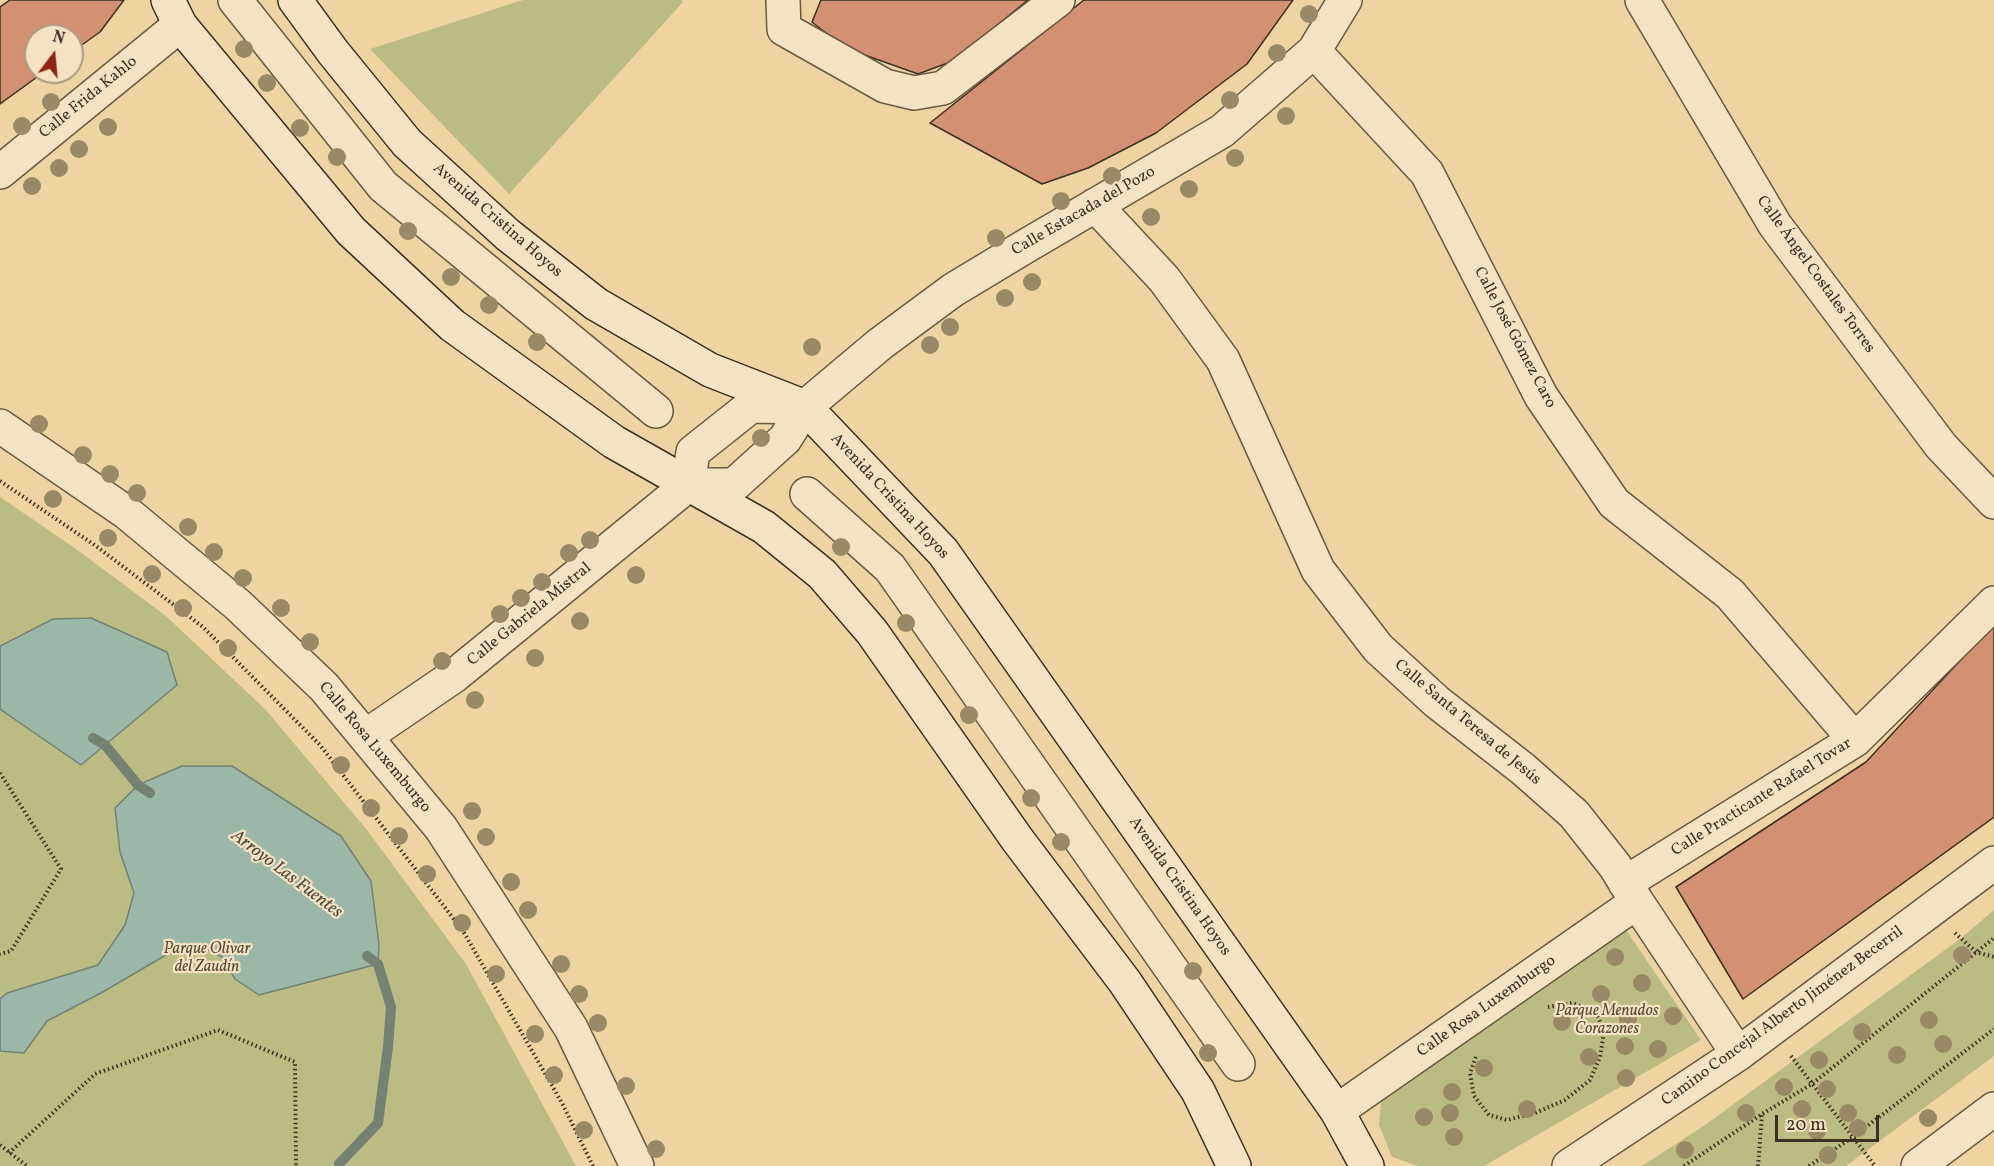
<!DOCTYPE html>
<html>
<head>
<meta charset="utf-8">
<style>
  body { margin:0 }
  #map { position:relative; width:1994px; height:1166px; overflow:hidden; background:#efd3a3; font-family:Vollkorn,serif }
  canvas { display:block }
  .north { position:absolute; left:24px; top:24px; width:60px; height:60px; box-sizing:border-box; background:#f5e2c3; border:2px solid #ab9b83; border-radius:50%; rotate:16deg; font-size:16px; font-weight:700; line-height:24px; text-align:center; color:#3c3023 }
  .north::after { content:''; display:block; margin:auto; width:21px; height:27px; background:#8f2418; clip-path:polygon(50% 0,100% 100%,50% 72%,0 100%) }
  .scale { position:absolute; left:1775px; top:1115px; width:104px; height:27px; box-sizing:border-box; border:3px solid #3c3023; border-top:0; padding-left:8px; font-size:18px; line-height:21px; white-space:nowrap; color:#3c3023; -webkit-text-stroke:4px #f5e2c3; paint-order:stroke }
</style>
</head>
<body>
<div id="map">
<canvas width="1994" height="1166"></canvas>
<div class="north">N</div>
<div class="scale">20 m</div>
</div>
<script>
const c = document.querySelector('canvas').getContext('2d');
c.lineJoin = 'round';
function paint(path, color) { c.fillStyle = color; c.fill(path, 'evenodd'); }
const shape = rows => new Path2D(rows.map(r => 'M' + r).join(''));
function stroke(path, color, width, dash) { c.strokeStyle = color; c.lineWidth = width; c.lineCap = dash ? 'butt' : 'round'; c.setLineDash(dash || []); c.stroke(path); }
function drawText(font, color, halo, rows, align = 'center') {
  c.font = font + ' Vollkorn,serif'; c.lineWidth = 4.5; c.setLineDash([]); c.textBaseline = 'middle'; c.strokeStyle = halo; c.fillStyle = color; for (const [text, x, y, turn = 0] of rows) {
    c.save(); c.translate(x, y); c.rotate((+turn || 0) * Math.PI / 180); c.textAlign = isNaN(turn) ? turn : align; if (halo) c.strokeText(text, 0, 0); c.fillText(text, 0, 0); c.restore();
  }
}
const green = shape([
  [523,0,681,0,683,2,509,194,370,49],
  [0,497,72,546,166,616,266,710,367,830,466,964,576,1166,0,1166],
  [1994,910,1994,1056,1846,1166,1642,1166,1705,1125,1960,939],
  [1626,930,1701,1040,1484,1166,1418,1166,1392,1157,1379,1125,1381,1102]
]);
const water = shape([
  [91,618,167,652,177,685,81,765,0,709,0,646,53,619,91,618],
  [182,766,232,766,341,836,371,881,379,945,378,964,259,995,235,979,222,957,195,944,166,955,101,993,47,1021,24,1053,0,1051,0,999,7,993,98,965,125,925,134,893,120,852,115,808,138,785,182,766]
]);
const stream = shape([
  [93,738,105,745,138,785,150,793],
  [339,1166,339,1164,378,1123,388,1047,391,1007,378,964,367,956]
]);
const building = shape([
  [10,0,124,0,100,32,72,52,72,36,36,36,36,72,44,72,0,104,0,7,10,0],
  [821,0,1028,0,953,61,918,74,845,48,812,22,821,0],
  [1084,0,1293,0,1247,64,1156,133,1088,168,1042,184,930,123,1084,0],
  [1994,624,1994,817,1743,999,1676,887,1866,762,1994,624]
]);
const path = shape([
  [0,481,96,546,203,627,320,745,463,931,562,1103,593,1166],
  [0,773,61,869,11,951,0,954],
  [1955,933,1976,952,1994,957],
  [1791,1056,1875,1166],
  [1476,1057,1470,1073,1474,1096,1489,1115,1507,1120,1535,1113,1565,1100,1590,1080,1600,1057,1604,1032,1597,1014,1573,1003,1548,1007],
  [0,1145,27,1166],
  [9,1153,95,1074,218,1030,295,1062,296,1166],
  [1684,1166,1762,1114,1812,1084,1994,938],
  [1758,1166,1762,1115],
  [1809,1166,1853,1137,1994,1029]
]);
const street = shape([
  [235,0,383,186,656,411],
  [783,0,784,29,885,86,914,93,943,88,1058,0],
  [1642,0,1775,225,1941,446,1994,502],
  [1314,51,1427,173,1541,396,1614,503,1730,594,1855,740],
  [0,172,180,25],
  [1095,205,1164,279,1223,360,1318,570,1378,648,1437,702,1523,769,1574,814,1615,866,1637,902,1738,1054],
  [0,426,127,513,238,605,324,687,441,828,571,1028,637,1166],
  [688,485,734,485,785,439,805,407,880,344,953,290,1026,246,1222,131,1314,51,1345,0],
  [688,485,693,452,751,406,803,407],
  [807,494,890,568,1238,1064],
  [366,736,454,676,688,485],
  [1625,883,1855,740,1994,603],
  [1337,1111,1637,902],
  [1569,1166,1738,1054,1994,863],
  [1918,1166,1994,1109]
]);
const secondary = shape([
  [168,0,180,25,351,231,452,325,614,442,764,527,822,574,872,632,1017,839,1125,982,1198,1091,1234,1166],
  [295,0,333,52,407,143,508,235,596,304,710,370,805,407,943,552,1337,1111,1367,1166]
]);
const trees = [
  [1309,14],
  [244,49],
  [1277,53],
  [267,83],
  [1230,100],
  [51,102],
  [1286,116],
  [22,126],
  [108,127],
  [300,128],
  [79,149],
  [337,157],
  [1235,158],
  [59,168],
  [1112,176],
  [32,186],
  [1189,189],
  [1061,201],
  [1151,217],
  [408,231],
  [996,238],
  [451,277],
  [1032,282],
  [1005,298],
  [489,305],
  [950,327],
  [537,342],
  [930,345],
  [812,347],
  [39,424],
  [761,438],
  [83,455],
  [110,474],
  [137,493],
  [53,499],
  [188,527],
  [108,538],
  [590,540],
  [841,547],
  [214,552],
  [569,553],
  [152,574],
  [636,575],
  [243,578],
  [542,582],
  [521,598],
  [183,608],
  [281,608],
  [500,614],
  [580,621],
  [906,623],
  [310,642],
  [228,648],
  [535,658],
  [442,661],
  [475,700],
  [969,715],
  [341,765],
  [1031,798],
  [371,808],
  [472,811],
  [399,836],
  [486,837],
  [1061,842],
  [427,874],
  [511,882],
  [528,910],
  [462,923],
  [1962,955],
  [1615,957],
  [561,964],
  [1193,971],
  [496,974],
  [1642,983],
  [579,994],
  [1601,994],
  [1673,1016],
  [1628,1019],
  [1929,1020],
  [1562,1022],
  [598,1023],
  [1862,1032],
  [535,1034],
  [1943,1044],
  [1625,1046],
  [1658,1049],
  [1208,1053],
  [1897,1055],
  [1589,1057],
  [1819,1060],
  [1484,1068],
  [554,1075],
  [1626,1078],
  [626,1086],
  [1784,1087],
  [1827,1089],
  [1452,1092],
  [1527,1109],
  [1802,1109],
  [1450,1113],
  [1746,1113],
  [1848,1113],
  [1424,1117],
  [1928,1118],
  [1858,1128],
  [584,1130],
  [1817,1131],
  [1454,1137],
  [656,1149],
  [1685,1150],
  [1828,1155]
];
const streetNames = [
  ["Calle Frida Kahlo",89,98,-39],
  ["Calle Estacada del Pozo",1084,212,-30],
  ["Avenida Cristina Hoyos",497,221,41],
  ["Calle Ángel Costales Torres",1815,275,54],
  ["Calle José Gómez Caro",1514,338,62],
  ["Avenida Cristina Hoyos",889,497,47],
  ["Calle Gabriela Mistral",530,615,-39],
  ["Calle Santa Teresa de Jesús",1467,723,40],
  ["Calle Rosa Luxemburgo",374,748,50],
  ["Calle Practicante Rafael Tovar",1762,798,-32],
  ["Avenida Cristina Hoyos",1179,887,55],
  ["Calle Rosa Luxemburgo",1487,1007,-35],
  ["Camino Concejal Alberto Jiménez Becerril",1783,1017,-36]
];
const parkNames = [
  ["Parque Olivar",207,950],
  ["del Zaudín",207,968],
  ["Parque Menudos",1607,1012],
  ["Corazones",1607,1030]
];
const waterNames = [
  ["Arroyo Las Fuentes",286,875,37]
];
paint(green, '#bbbc84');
paint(water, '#9ab7a8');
stroke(water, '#748173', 1.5);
stroke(stream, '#748173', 10);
paint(building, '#d49072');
stroke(building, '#3c3023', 1.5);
stroke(street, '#695943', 36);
stroke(secondary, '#3c3023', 36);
stroke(path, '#3c3023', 4, [1.5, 3]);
stroke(street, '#f5e2c3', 33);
stroke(secondary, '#f5e2c3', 33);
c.fillStyle = '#9a8967';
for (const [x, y] of trees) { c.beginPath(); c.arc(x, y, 9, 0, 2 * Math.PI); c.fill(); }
drawText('16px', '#3c3023', '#f5e2c3', streetNames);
drawText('italic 16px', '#554c36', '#f5e2c3', parkNames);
drawText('italic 18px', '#4f4b3e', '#f5e2c3', waterNames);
</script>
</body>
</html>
